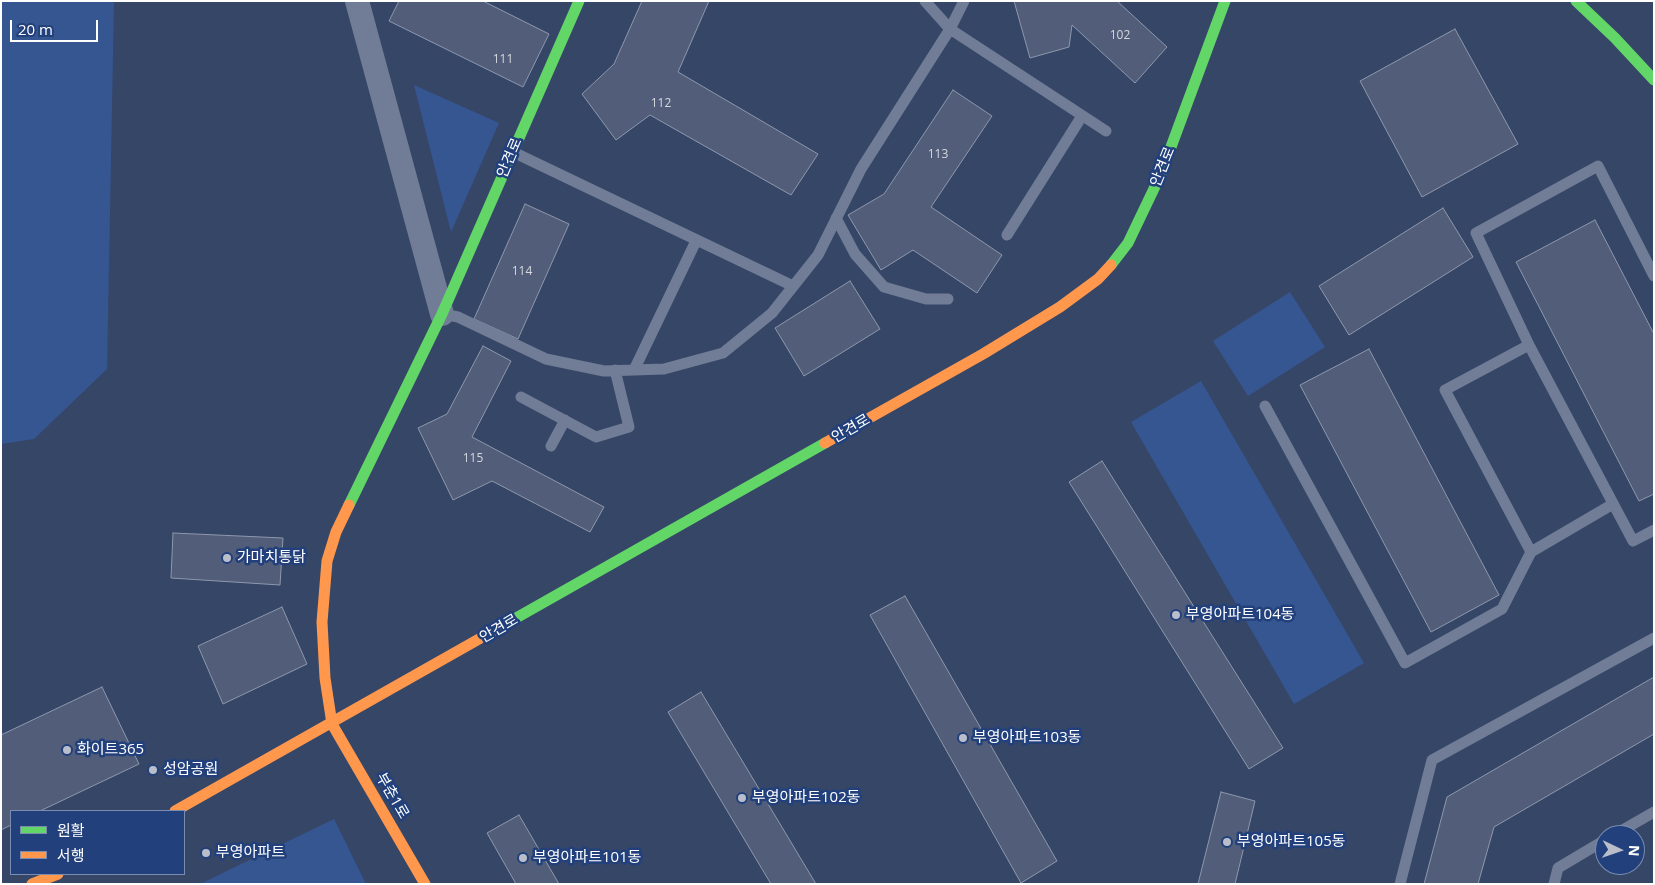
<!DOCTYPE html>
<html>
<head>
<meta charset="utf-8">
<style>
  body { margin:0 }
  #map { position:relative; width:1655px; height:885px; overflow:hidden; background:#364667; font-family:"Open Sans","Noto Sans KR",sans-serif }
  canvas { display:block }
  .frame { position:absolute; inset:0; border:2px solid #fff; pointer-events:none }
  .legend { position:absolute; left:10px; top:810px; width:175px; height:65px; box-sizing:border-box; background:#22407b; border:1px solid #7a8cb0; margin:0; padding:6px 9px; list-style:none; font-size:15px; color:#fff }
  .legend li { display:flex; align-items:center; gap:10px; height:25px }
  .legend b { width:25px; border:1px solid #7a8cb0 }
  .north { position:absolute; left:1595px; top:825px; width:50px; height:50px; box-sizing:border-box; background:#22407b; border:1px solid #7a8cb0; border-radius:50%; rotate:93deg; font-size:14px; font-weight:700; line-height:20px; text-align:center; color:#fff }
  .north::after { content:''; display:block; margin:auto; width:18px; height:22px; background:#b9beca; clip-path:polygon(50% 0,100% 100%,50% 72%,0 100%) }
  .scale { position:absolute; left:10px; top:20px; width:88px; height:22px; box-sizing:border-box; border:2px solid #fff; border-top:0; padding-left:6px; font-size:15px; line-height:18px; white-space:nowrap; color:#fff; -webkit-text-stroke:4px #22407b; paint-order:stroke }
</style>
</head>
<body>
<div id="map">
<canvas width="1655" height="885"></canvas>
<div class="frame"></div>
<ul class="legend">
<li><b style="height:6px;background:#63d668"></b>원활</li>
<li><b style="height:6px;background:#ff974d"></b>서행</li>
</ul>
<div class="north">N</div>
<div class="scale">20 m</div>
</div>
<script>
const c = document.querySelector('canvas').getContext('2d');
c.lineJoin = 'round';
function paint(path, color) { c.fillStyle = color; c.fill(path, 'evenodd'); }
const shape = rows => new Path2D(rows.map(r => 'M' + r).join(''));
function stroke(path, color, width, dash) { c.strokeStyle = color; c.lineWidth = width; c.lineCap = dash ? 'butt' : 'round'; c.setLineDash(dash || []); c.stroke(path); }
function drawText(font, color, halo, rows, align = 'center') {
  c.font = font + ' "Open Sans","Noto Sans KR",sans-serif'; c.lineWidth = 5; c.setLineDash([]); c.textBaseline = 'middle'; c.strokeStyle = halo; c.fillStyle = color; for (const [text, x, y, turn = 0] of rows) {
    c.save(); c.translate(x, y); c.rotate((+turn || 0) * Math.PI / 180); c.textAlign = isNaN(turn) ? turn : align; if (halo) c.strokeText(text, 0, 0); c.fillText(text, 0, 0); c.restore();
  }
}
const green = shape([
  [1,1,114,1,107,369,34,439,1,444],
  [414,85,499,123,451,232],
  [1290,292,1325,347,1248,396,1213,341],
  [1201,381,1364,663,1294,704,1131,422],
  [334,819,366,884,200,884]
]);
const building = shape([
  [399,1,483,1,549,34,523,87,389,21,399,1],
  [642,1,709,1,678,72,818,154,791,195,650,115,616,140,582,94,614,64,642,1],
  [1014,1,1117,1,1167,47,1135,83,1072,25,1069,47,1030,58,1014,1],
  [1455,29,1518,144,1422,197,1360,81,1455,29],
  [953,90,992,116,931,207,1002,255,977,293,913,250,881,270,848,215,884,194,953,90],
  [525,204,569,224,518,339,474,319,525,204],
  [1443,208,1473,257,1349,335,1319,286,1443,208],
  [1595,220,1654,334,1654,494,1639,501,1516,262,1595,220],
  [850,281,880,329,804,376,775,328,850,281],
  [483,346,511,361,472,437,604,507,590,532,492,481,453,500,418,428,447,414,483,346],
  [1369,349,1499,595,1431,632,1300,385,1369,349],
  [1102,461,1283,748,1249,769,1069,482,1102,461],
  [173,533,283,538,280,585,171,578,173,533],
  [905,596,1057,861,1021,883,870,615,905,596],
  [282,607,307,664,223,704,198,646,282,607],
  [1654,677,1654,734,1494,827,1478,884,1424,884,1447,797,1654,677],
  [102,687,139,764,40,811,11,811,11,825,1,830,1,735,102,687],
  [701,692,816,884,771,884,668,712,701,692],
  [1221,792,1255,801,1235,884,1198,884,1221,792],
  [519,815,559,884,516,884,487,833,519,815]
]);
const lane = shape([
  [925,1,950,29,1106,131],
  [513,152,793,286],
  [836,218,855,254,884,287,926,299,948,299],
  [1007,235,1082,116],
  [1654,276,1598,166,1476,233,1529,345,1633,541,1654,530],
  [442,314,458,317,546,359,604,371,664,369,723,353,772,313,818,255,861,169,950,29,964,1],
  [634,370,696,241],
  [521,397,596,437,629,427,615,370],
  [1265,406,1405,663,1502,609,1531,552,1445,390,1529,345],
  [551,446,565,420],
  [1531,552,1613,504],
  [1614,835,1654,812],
  [1400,884,1432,760,1654,638],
  [1554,884,1558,868,1605,840]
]);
const street = shape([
  [357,1,442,314]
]);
const fast = shape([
  [1576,1,1615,38,1654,80],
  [1111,265,1128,243,1161,174,1225,1],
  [349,505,442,314,579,1],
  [509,622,825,443]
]);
const slow = shape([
  [825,443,983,354,1060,307,1098,279,1111,265],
  [349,505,336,532,327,561,322,622,325,678,332,724,425,884],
  [175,811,509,622],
  [32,884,58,874]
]);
const markers = [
  [227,558,5,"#b9beca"],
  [1176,615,5,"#b9beca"],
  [963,738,5,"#b9beca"],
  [67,750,5,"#b9beca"],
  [153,770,5,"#b9beca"],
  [742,798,5,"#b9beca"],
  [1227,842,5,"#b9beca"],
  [206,853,5,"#b9beca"],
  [523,858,5,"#b9beca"]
];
const numberNames = [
  ["102",1120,36],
  ["111",503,60],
  ["112",661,104],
  ["113",938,155],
  ["114",522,272],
  ["115",473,459]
];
const streetNames = [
  ["안견로",510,158,-67],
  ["안견로",1163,167,-68],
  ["안견로",851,429,-30],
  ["안견로",499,629,-30],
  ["부춘1로",392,796,60]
];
const poiNames = [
  ["가마치통닭",237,558],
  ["부영아파트104동",1186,615],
  ["부영아파트103동",973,738],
  ["화이트365",77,750],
  ["성암공원",163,770],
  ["부영아파트102동",752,798],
  ["부영아파트105동",1237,842],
  ["부영아파트",216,853],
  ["부영아파트101동",533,858]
];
paint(green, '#365692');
paint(building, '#525e79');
stroke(building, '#8e98ad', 1);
stroke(lane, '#717d96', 11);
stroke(street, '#717d96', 24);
stroke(fast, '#63d668', 11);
stroke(slow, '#ff974d', 11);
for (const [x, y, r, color] of markers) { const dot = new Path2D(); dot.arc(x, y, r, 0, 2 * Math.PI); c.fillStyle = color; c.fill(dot); stroke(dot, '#22407b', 2); }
drawText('12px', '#d4d7de', null, numberNames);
drawText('15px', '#fff', '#22407b', streetNames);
drawText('15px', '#fff', '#22407b', poiNames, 'left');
</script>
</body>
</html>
